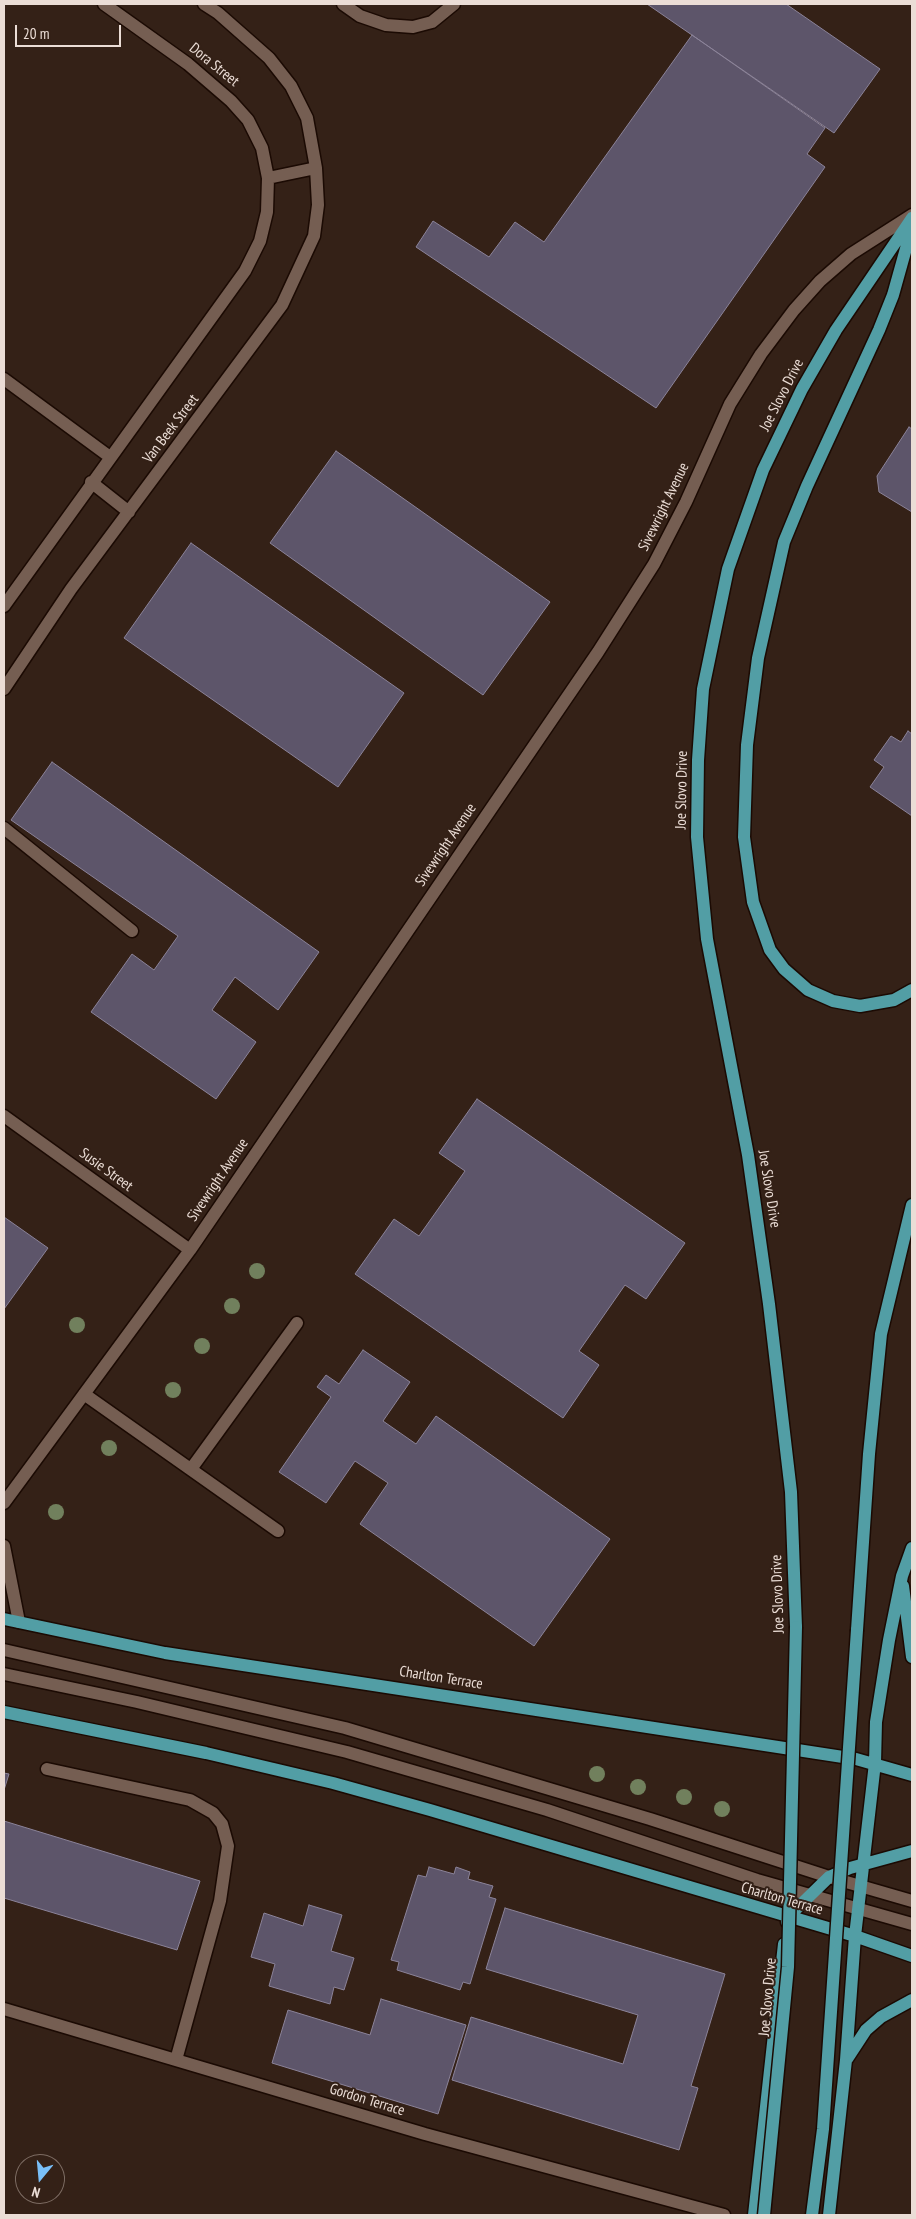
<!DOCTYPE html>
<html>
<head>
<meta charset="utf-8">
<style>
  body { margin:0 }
  #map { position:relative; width:916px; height:2219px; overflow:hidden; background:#342117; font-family:"PT Sans Narrow",sans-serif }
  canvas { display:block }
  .frame { position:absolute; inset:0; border:5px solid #ebddd6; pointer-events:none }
  .north { position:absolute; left:15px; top:2154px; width:50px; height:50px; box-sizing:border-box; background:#342117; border:1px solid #7d6c63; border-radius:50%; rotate:197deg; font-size:14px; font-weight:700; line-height:20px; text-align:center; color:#ebddd6 }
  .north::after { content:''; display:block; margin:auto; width:18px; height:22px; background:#79bff8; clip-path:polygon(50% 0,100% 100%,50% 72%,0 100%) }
  .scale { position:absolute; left:15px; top:25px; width:106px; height:22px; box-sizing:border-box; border:2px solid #ebddd6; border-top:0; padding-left:6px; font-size:15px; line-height:18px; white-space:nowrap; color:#ebddd6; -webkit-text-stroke:4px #342117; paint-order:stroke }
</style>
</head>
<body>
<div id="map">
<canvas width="916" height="2219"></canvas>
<div class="frame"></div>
<div class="north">N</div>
<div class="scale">20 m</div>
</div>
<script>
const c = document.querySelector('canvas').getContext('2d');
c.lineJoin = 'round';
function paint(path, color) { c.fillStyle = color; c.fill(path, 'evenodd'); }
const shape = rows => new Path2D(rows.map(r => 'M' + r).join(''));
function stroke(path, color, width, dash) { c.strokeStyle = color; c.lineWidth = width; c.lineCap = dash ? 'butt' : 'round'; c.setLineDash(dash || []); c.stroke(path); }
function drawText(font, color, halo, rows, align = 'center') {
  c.font = font + ' "PT Sans Narrow",sans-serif'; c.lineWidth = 4; c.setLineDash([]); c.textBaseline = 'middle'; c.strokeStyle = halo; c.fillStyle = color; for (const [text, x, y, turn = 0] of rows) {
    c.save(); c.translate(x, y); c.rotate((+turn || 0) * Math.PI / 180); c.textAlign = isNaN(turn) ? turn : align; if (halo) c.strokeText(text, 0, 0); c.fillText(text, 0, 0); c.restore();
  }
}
const building = shape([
  [647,4,786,4,880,69,834,133,647,4],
  [692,35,825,128,807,154,825,167,656,408,416,247,433,221,489,257,515,222,544,242,692,35],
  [909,427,912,429,912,512,879,492,877,476,909,427],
  [336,451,550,602,483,695,270,543,336,451],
  [191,543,404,693,338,787,124,638,191,543],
  [908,731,912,734,912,816,870,787,884,767,874,760,891,736,901,742,908,731],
  [52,762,319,952,278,1010,235,977,212,1010,256,1042,216,1099,91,1012,132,954,154,970,178,936,11,820,52,762],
  [477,1099,685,1243,646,1299,625,1285,579,1351,599,1365,563,1418,355,1274,394,1219,419,1236,465,1171,439,1153,477,1099],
  [4,1217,48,1248,4,1309,4,1217],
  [363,1350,410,1382,383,1421,416,1444,436,1416,610,1539,534,1646,360,1524,388,1483,355,1461,326,1503,279,1472,331,1397,317,1387,326,1375,339,1384,363,1350],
  [4,1773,9,1774,4,1790,4,1773],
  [4,1821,200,1881,177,1950,4,1898,4,1821],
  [429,1867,454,1874,456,1867,470,1872,468,1879,493,1886,489,1897,496,1899,470,1984,463,1982,460,1990,397,1970,399,1962,391,1960,418,1875,426,1877,429,1867],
  [309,1905,342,1915,331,1951,354,1958,344,1990,334,1987,330,2004,269,1986,275,1964,251,1957,264,1913,303,1926,309,1905],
  [505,1908,725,1974,691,2086,698,2088,679,2150,452,2080,471,2017,623,2064,638,2015,486,1969,505,1908],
  [381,1999,466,2025,438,2114,272,2063,288,2010,370,2035,381,1999]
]);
const minor = shape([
  [343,4,360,16,386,25,413,27,432,22,454,4],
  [268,178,316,168],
  [4,379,110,457],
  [91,482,129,512],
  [4,606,245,271,260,241,267,212,268,178,262,148,248,120,231,101,188,64,104,4],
  [4,689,71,589,282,305,314,236,318,205,316,168,307,118,291,86,269,58,218,13,204,4],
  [4,828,132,931],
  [4,1116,190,1250],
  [84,1394,278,1531],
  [191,1469,297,1323],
  [4,1503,190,1250,598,652,654,564,686,502,730,404,761,354,794,310,820,281,851,254,912,215],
  [4,1546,19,1622],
  [4,1650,345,1728,650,1819,829,1877,912,1901],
  [4,1674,137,1702,347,1752,547,1810,757,1880,912,1924],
  [47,1769,190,1800,213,1813,222,1824,228,1846,220,1901,176,2060],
  [4,2009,425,2134,724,2215]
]);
const major = shape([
  [912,227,893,295,879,330,807,486,784,542,758,658,747,745,744,837,753,902,770,950,784,969,808,990,833,1001,860,1006,894,1000,912,990],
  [903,1586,912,1657],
  [4,1619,165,1653,856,1759,912,1775],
  [796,1627,791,1492,769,1304,748,1155,707,939,697,837,698,760,703,689,728,569,763,470,802,389,836,330,912,218],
  [857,1630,869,1454,881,1334,912,1205],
  [4,1712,206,1753,333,1783,430,1810,855,1936,912,1956],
  [787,1922,788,1917,829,1877,850,1868,912,1851],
  [847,2059,866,2030,881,2017,912,2000],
  [754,2215,784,1944],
  [829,2215,846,2060,855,1936,875,1763,876,1722,889,1640,902,1576,912,1548]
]);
const majorBridge = shape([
  [764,2215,788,1967,796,1627],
  [812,2215,823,2129,857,1630]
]);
const trees = [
  [257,1271],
  [232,1306],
  [77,1325],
  [202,1346],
  [173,1390],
  [109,1448],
  [56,1512],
  [597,1774],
  [638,1787],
  [684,1797],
  [722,1809]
];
const streetNames = [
  ["Dora Street",214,65,39],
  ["Joe Slovo Drive",782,395,-63],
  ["Van Beek Street",171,429,-53],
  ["Sivewright Avenue",664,507,-64],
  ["Joe Slovo Drive",682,790,-89],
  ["Sivewright Avenue",446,845,-56],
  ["Susie Street",106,1170,36],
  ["Sivewright Avenue",218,1180,-56],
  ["Joe Slovo Drive",769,1189,81],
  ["Joe Slovo Drive",778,1594,-92],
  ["Charlton Terrace",441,1678,9],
  ["Charlton Terrace",782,1899,16],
  ["Joe Slovo Drive",768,1997,-85],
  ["Gordon Terrace",367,2100,17]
];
paint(building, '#5d556a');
stroke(building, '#8b8399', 1);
stroke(minor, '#1b0a03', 15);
stroke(major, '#1b0a03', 15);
stroke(minor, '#755e52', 12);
stroke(major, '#529ea5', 12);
stroke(majorBridge, '#1b0a03', 15, []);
stroke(majorBridge, '#529ea5', 12);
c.fillStyle = '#71805d';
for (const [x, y] of trees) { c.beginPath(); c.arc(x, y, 8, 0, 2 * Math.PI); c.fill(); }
drawText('15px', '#ebddd6', '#342117', streetNames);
</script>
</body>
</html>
